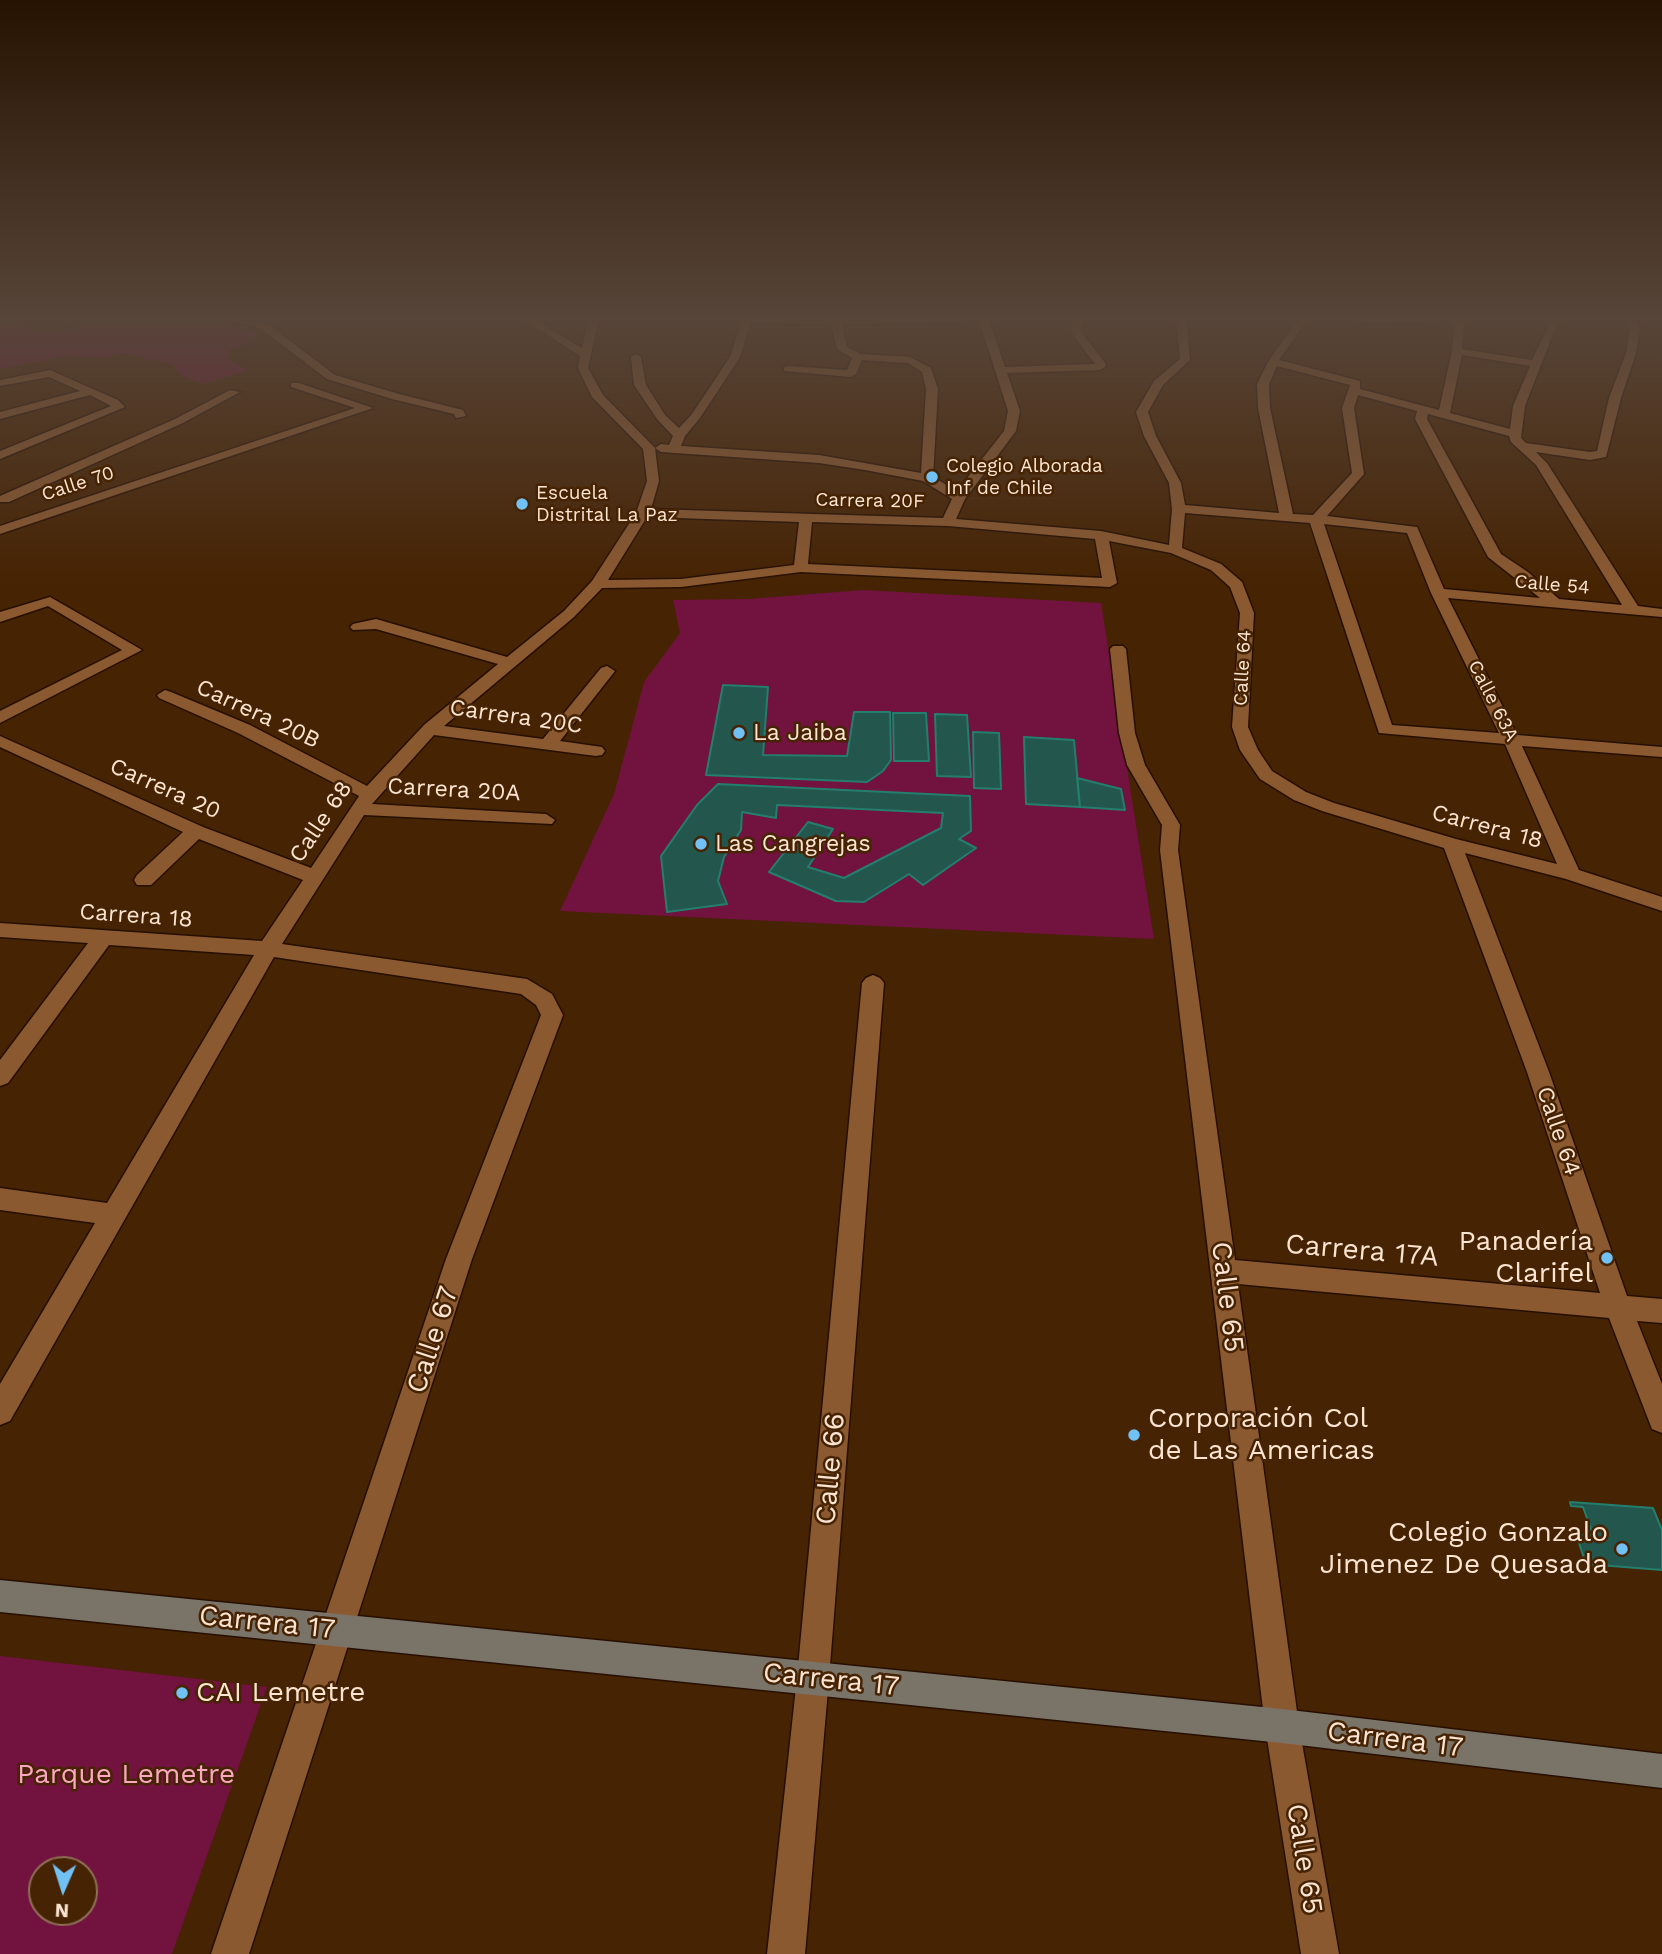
<!DOCTYPE html>
<html>
<head>
<meta charset="utf-8">
<style>
  body { margin:0 }
  #map { position:relative; width:1662px; height:1954px; overflow:hidden; background:#462302; font-family:"Work Sans",sans-serif }
  canvas { display:block }
  .north { position:absolute; left:28px; top:1856px; width:70px; height:70px; box-sizing:border-box; background:#462302; border:2px solid #8e7055; border-radius:50%; rotate:183deg; font-size:19px; font-weight:700; line-height:28px; text-align:center; color:#fbe4d2 }
  .north::after { content:''; display:block; margin:auto; width:24px; height:32px; background:#71c1f5; clip-path:polygon(50% 0,100% 100%,50% 72%,0 100%) }
</style>
</head>
<body>
<div id="map">
<canvas width="1662" height="1954"></canvas>
<div class="north">N</div>
</div>
<script>
const c = document.querySelector('canvas').getContext('2d');
c.lineJoin = 'round';
function paint(path, color) { c.fillStyle = color; c.fill(path, 'evenodd'); }
const shape = rows => new Path2D(rows.map(r => 'M' + r).join(''));
function stroke(path, color, width, dash) { c.strokeStyle = color; c.lineWidth = width; c.lineCap = dash ? 'butt' : 'round'; c.setLineDash(dash || []); c.stroke(path); }
function drawText(font, color, halo, rows, align = 'center') {
  c.font = font + ' "Work Sans",sans-serif'; c.lineWidth = 5; c.setLineDash([]); c.textBaseline = 'middle'; c.strokeStyle = halo; c.fillStyle = color; for (const [text, x, y, turn = 0] of rows) {
    c.save(); c.translate(x, y); c.rotate((+turn || 0) * Math.PI / 180); c.textAlign = isNaN(turn) ? turn : align; if (halo) c.strokeText(text, 0, 0); c.fillText(text, 0, 0); c.restore();
  }
}
const green = shape([
  [0,317,21,317,11,322,44,333,79,326,106,317,199,317,259,333,251,342,229,350,229,359,247,371,203,384,181,375,170,364,121,353,107,358,68,356,0,369],
  [863,590,1101,603,1154,939,560,911,614,794,644,682,680,633,673,600,749,599],
  [0,1656,267,1687,172,1954,0,1954],
  [42,1870,84,1870,84,1912,42,1912]
]);
const building = shape([
  [723,685,768,687,763,755,847,756,854,712,890,712,891,760,883,771,867,782,706,775,723,685],
  [893,713,926,713,929,761,894,761,893,713],
  [935,714,967,715,971,777,937,776,935,714],
  [973,732,999,733,1001,789,974,788,973,732],
  [1024,737,1074,740,1080,807,1026,804,1024,737],
  [1077,778,1121,789,1125,810,1080,807,1077,778],
  [718,784,970,796,971,831,959,839,976,848,923,885,909,874,864,902,836,901,769,872,808,822,833,829,808,867,844,878,941,828,943,813,777,805,776,818,742,812,741,830,724,857,718,881,727,904,667,912,661,856,697,805,718,784],
  [1570,1502,1653,1508,1662,1530,1662,1570,1586,1564,1576,1534,1593,1535,1583,1507,1571,1506,1570,1502]
]);
const street = shape([
  [222,317,237,317,269,325,335,375,399,394,463,410,466,416,456,418,454,414,392,399,327,379,261,329,222,317],
  [519,317,530,317,582,348,589,317,599,317,588,368,603,395,655,448,661,444,669,445,673,436,657,419,634,385,631,357,636,354,641,357,646,385,665,415,679,428,692,414,730,357,743,317,988,317,1005,367,1095,364,1071,332,1072,319,1089,317,1081,322,1081,332,1106,364,1105,367,1100,370,1007,373,1020,411,1016,431,965,499,956,519,1101,531,1169,545,1172,509,1169,483,1144,436,1136,412,1154,381,1180,359,1176,317,1186,317,1190,360,1163,385,1148,412,1156,436,1181,483,1185,505,1279,513,1258,408,1257,384,1268,362,1299,317,1309,317,1279,360,1360,381,1360,389,1439,410,1452,351,1454,328,1451,320,1370,322,1352,320,1347,317,1464,317,1461,320,1464,328,1462,349,1532,360,1551,321,1549,317,1559,317,1561,321,1555,329,1525,406,1521,438,1526,443,1590,452,1597,451,1609,398,1626,353,1630,329,1625,317,1635,317,1640,329,1636,353,1621,398,1606,457,1590,460,1536,452,1547,463,1638,606,1662,609,1662,617,1448,598,1517,735,1662,747,1662,757,1522,746,1579,870,1662,897,1662,911,1566,879,1465,853,1549,1072,1627,1296,1662,1299,1662,1323,1637,1321,1662,1384,1662,1433,1652,1429,1609,1318,1238,1284,1299,1726,1339,1954,1301,1954,1265,1726,1160,850,1162,825,1127,765,1119,733,1110,649,1113,646,1123,646,1126,649,1135,733,1145,765,1180,825,1178,850,1235,1260,1600,1293,1527,1072,1444,848,1322,811,1294,800,1260,779,1240,750,1232,727,1240,613,1230,587,1211,570,1171,553,1109,541,1117,583,1110,587,801,572,681,587,602,588,574,617,444,726,543,739,601,668,607,666,615,671,560,741,602,747,605,751,602,755,596,756,434,735,372,804,546,814,555,820,552,824,364,815,282,944,527,979,552,994,563,1015,472,1259,249,1954,211,1954,446,1259,541,1015,536,1005,521,994,274,957,10,1421,0,1425,0,1384,95,1223,0,1210,0,1188,107,1203,254,955,109,945,8,1083,0,1086,0,1060,88,943,0,937,0,923,262,941,303,880,199,839,151,885,137,885,134,880,137,875,183,832,0,747,0,736,203,827,311,868,359,796,238,733,159,698,157,695,165,690,171,692,250,725,367,786,424,725,498,664,376,629,353,630,350,627,353,624,376,619,507,657,564,611,592,581,636,513,647,481,643,449,592,397,578,368,580,356,519,317],
  [979,320,1008,411,1004,431,957,491,933,477,938,389,931,368,910,357,860,354,847,347,842,324,979,320],
  [751,322,831,324,837,349,852,358,847,370,788,366,784,367,784,371,851,377,856,374,862,360,908,363,922,372,926,389,921,473,819,455,681,446,685,436,700,418,740,357,751,322],
  [1462,355,1530,366,1513,406,1510,429,1450,413,1462,355],
  [1277,366,1350,385,1342,408,1352,473,1313,515,1293,514,1270,408,1269,384,1277,366],
  [1358,395,1417,411,1415,419,1488,557,1540,598,1444,589,1417,527,1327,516,1364,474,1354,408,1358,395],
  [1428,414,1509,436,1511,442,1536,465,1622,605,1559,599,1528,572,1501,554,1427,419,1428,414],
  [655,448,661,452,819,463,865,470,923,481,952,499,943,518,651,509,659,481,655,448],
  [1185,513,1310,523,1379,733,1505,744,1557,864,1456,839,1334,803,1306,792,1272,771,1258,750,1248,727,1254,613,1242,582,1221,564,1182,548,1185,513],
  [647,517,799,522,794,565,681,579,608,580,647,517],
  [812,522,948,526,1095,539,1102,578,808,564,812,522],
  [1324,524,1407,533,1431,593,1499,733,1392,725,1324,524],
  [50,370,118,400,125,407,0,459,0,451,111,406,90,395,0,419,0,412,80,391,49,377,0,386,0,380,50,370],
  [291,383,299,383,373,408,0,534,0,526,355,408,291,387,291,383],
  [230,390,240,392,183,423,9,502,0,502,0,496,175,419,230,390],
  [50,597,142,650,0,723,0,711,122,650,48,606,0,622,0,612,50,597],
  [873,975,880,978,884,983,829,1678,805,1954,767,1954,797,1678,862,983,866,978,873,975]
]);
const secondary = shape([
  [0,1580,1282,1709,1662,1754,1662,1788,1282,1743,0,1612,0,1580]
]);
const markers = [
  [932,477,7,"#71c1f5"],
  [522,504,7,"#71c1f5"],
  [739,733,7,"#71c1f5"],
  [701,844,7,"#71c1f5"],
  [1607,1258,7,"#71c1f5"],
  [1134,1435,7,"#71c1f5"],
  [1622,1549,7,"#71c1f5"],
  [182,1693,7,"#71c1f5"]
];
const farPoinames = [
  ["Colegio Alborada",946,466],
  ["Inf de Chile",946,488],
  ["Escuela",536,493],
  ["Distrital La Paz",536,515]
];
const farStreetnames = [
  ["Calle 70",78,484,-18],
  ["Carrera 20F",870,501,1],
  ["Calle 54",1552,585,5],
  ["Calle 64",1243,668,-87],
  ["Calle 63A",1493,701,63]
];
const streetNames = [
  ["Carrera 20B",258,714,25],
  ["Carrera 20C",516,717,8],
  ["Carrera 20",165,789,24],
  ["Carrera 20A",454,790,3],
  ["Calle 68",321,822,-56],
  ["Carrera 18",1487,827,15],
  ["Carrera 18",136,916,4],
  ["Calle 64",1558,1131,71]
];
const poiNames = [
  ["La Jaiba",753,733],
  ["Las Cangrejas",715,844]
];
const nearPoinames = [
  ["Panadería",1593,1242],
  ["Clarifel",1593,1274],
  ["Corporación Col",1148,1419,"left"],
  ["de Las Americas",1148,1451,"left"],
  ["Colegio Gonzalo",1608,1533],
  ["Jimenez De Quesada",1608,1565],
  ["CAI Lemetre",196,1693,"left"]
];
const nearStreetnames = [
  ["Carrera 17A",1362,1251,5],
  ["Calle 65",1227,1297,83],
  ["Calle 67",433,1340,-72],
  ["Calle 66",831,1469,-85],
  ["Carrera 17",267,1623,6],
  ["Carrera 17",831,1680,6],
  ["Carrera 17",1395,1740,7],
  ["Calle 65",1304,1859,81]
];
const nearParknames = [
  ["Parque Lemetre",126,1775]
];
paint(green, '#71133e');
paint(building, '#23574d');
stroke(building, '#247e6e', 2);
stroke(street, '#260f00', 3);
stroke(secondary, '#260f00', 3);
paint(street, '#8b5930');
paint(secondary, '#7a7368');
const sky = c.createLinearGradient(0, 0, 0, 590);
sky.addColorStop(0, '#261301');
sky.addColorStop(0.54, '#574539');
sky.addColorStop(1, '#57453900');
c.fillStyle = sky;
c.fillRect(0, 0, 1662, 590);
for (const [x, y, r, color] of markers) { const dot = new Path2D(); dot.arc(x, y, r, 0, 2 * Math.PI); c.fillStyle = color; c.fill(dot); stroke(dot, '#462302', 2.5); }
drawText('19px', '#fbe4d2', '#462302', farPoinames, 'left');
drawText('19px', '#fbe4d2', '#462302', farStreetnames);
drawText('23px', '#fbe4d2', '#462302', streetNames);
drawText('23px', '#fbe4d2', '#462302', poiNames, 'left');
drawText('28px', '#fbe4d2', '#462302', nearPoinames, 'right');
drawText('28px', '#fbe4d2', '#462302', nearStreetnames);
drawText('28px', '#fca7c2', '#462302', nearParknames);
</script>
</body>
</html>
